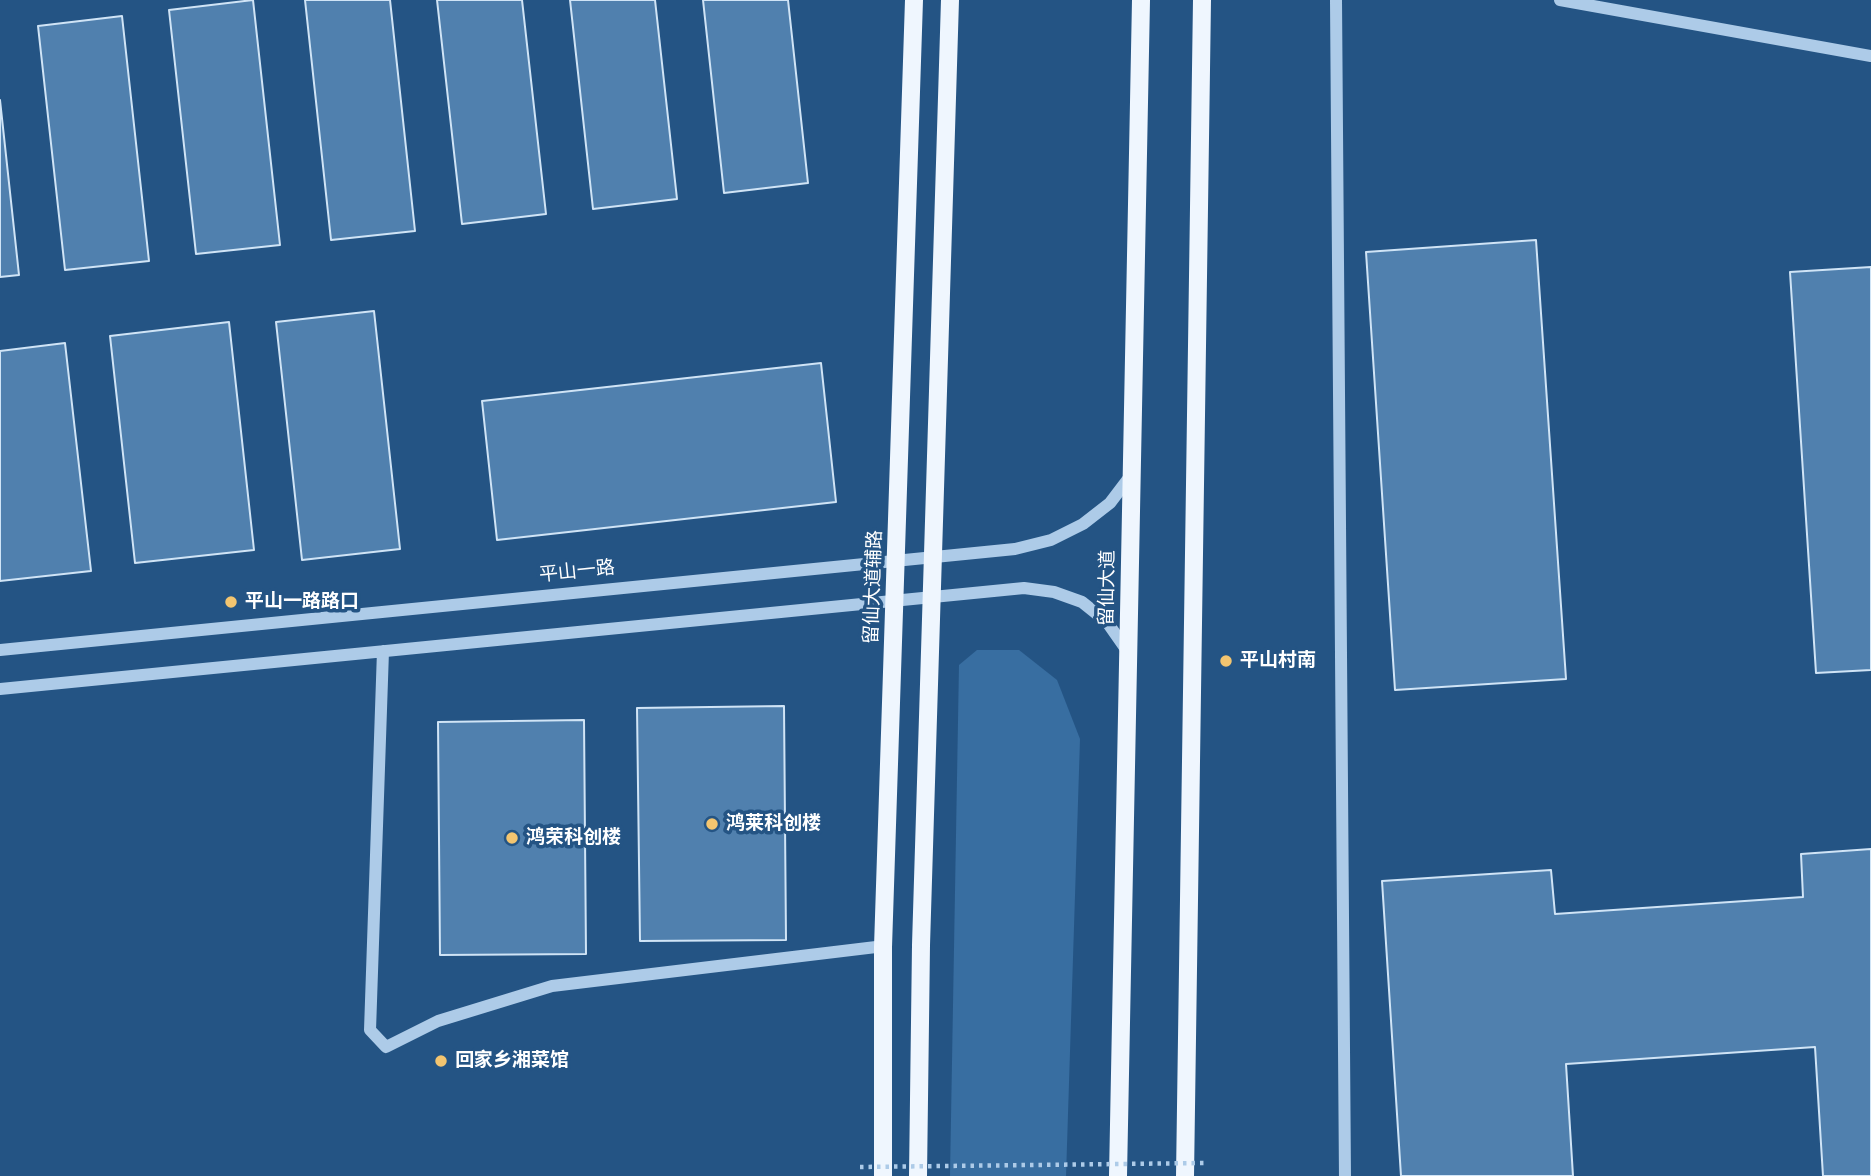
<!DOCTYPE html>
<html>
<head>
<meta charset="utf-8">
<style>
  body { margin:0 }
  canvas { display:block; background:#245484 }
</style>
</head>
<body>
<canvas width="1871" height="1176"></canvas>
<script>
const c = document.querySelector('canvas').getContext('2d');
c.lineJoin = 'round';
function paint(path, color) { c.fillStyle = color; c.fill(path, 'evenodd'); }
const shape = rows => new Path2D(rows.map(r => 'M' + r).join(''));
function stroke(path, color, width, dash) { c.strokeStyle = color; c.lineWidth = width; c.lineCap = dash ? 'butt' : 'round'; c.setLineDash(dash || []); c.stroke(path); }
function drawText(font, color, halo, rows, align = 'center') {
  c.font = font + ' "DejaVu Sans","Noto Sans SC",sans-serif'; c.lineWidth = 7; c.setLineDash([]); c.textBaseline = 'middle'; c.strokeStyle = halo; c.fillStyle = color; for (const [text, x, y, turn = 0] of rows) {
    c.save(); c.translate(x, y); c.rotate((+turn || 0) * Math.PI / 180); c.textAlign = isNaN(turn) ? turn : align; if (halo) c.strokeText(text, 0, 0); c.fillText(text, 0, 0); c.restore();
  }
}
const green = shape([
  [977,650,1019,650,1057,680,1080,739,1066,1176,950,1176,959,665]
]);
const building = shape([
  [253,0,280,245,196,254,169,10,253,0],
  [305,0,390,0,415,231,331,240,305,0],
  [437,0,522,0,546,214,462,224,437,0],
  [570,0,655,0,677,199,593,209,570,0],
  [703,0,788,0,808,183,724,193,703,0],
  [122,16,149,261,65,270,38,26,122,16],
  [0,100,19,275,0,277,0,100],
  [1536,240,1566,679,1395,690,1366,252,1536,240],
  [1871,267,1871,670,1816,673,1790,272,1871,267],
  [374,311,400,549,302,560,276,322,374,311],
  [229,322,254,550,135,563,110,336,229,322],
  [65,343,91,571,0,581,0,351,65,343],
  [821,363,836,502,497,540,482,401,821,363],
  [784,706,786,940,640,941,637,708,784,706],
  [584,720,586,954,440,955,438,722,584,720],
  [1871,849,1871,1176,1823,1176,1815,1047,1566,1064,1573,1176,1401,1176,1382,881,1551,870,1555,914,1803,897,1801,854,1871,849]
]);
const minor = shape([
  [1336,0,1345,1176],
  [1560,0,1871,56],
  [0,650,1015,549,1051,540,1083,524,1110,503,1132,474],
  [383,651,370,1030,386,1047,438,1021,552,986,876,947],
  [0,689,1024,588,1054,592,1082,602,1107,622,1128,652]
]);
const major = shape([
  [883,1176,883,947,914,0],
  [918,1176,921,945,950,0],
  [1118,1176,1141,0],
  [1185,1176,1202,0]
]);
const pathBridge = shape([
  [860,1167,1204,1163]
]);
const markers = [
  [231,602,7,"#f3c570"],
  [1226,661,7,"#f3c570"],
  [712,824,7,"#f3c570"],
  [512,838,7,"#f3c570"],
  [441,1061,7,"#f3c570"]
];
const streetNames = [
  ["平山一路",577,572,-6],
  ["留仙大道辅路",874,587,-88],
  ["留仙大道",1108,588,-89]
];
const poiNames = [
  ["平山一路路口",245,602],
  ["平山村南",1240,661],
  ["鸿莱科创楼",726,824],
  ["鸿荣科创楼",526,838],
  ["回家乡湘菜馆",455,1061]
];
paint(green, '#386ea1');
paint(building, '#5080ae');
stroke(building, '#d0e4f6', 2);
stroke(minor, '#adcbe8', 12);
stroke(major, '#eff6fe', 18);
stroke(pathBridge, '#adcbe8', 4.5, [3.5, 5]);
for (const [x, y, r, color] of markers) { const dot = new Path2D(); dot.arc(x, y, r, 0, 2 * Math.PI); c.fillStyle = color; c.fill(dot); stroke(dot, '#245484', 2.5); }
drawText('19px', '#fff', '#245484', streetNames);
drawText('bold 19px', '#fff', '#245484', poiNames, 'left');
</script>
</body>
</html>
